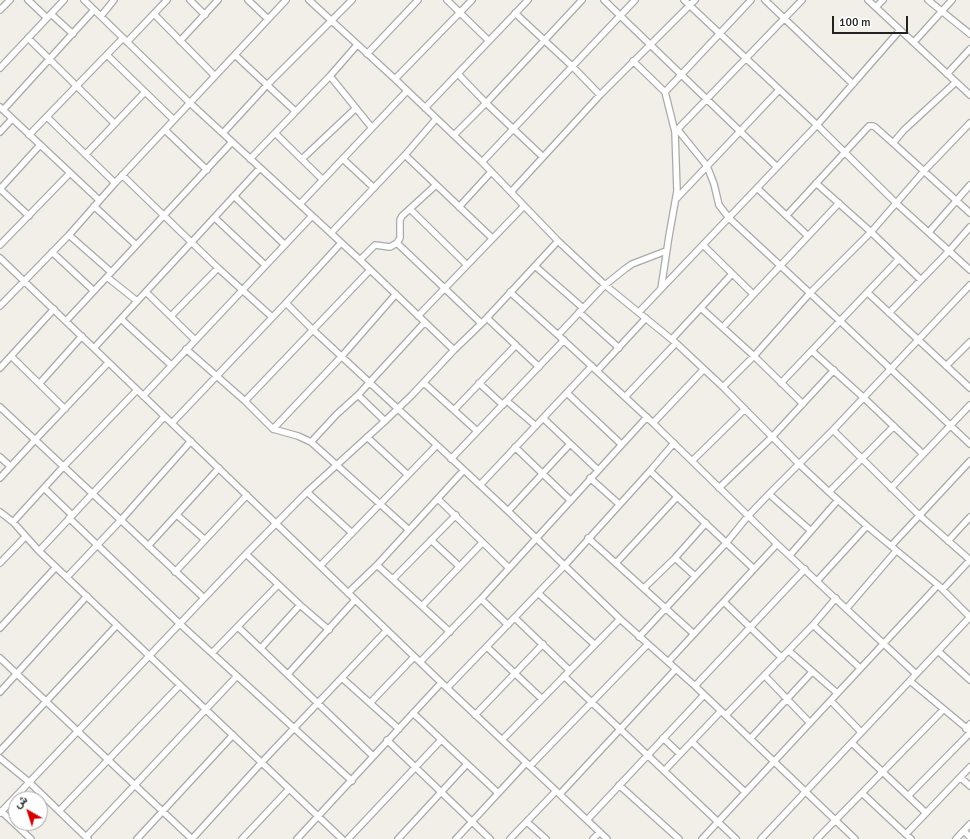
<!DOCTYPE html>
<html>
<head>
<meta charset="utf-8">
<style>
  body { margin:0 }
  #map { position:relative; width:970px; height:839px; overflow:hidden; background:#f2efe9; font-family:Signika,Vazirmatn,sans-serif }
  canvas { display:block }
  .north { position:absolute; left:8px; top:791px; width:40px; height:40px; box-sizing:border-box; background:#fff; border:1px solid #a7a7a7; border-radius:50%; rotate:321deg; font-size:11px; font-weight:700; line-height:16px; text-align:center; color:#222 }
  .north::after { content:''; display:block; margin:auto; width:14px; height:18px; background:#d40000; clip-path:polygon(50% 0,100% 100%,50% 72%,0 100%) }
  .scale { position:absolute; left:832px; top:16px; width:76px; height:18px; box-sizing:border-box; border:2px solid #222; border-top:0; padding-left:5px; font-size:12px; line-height:14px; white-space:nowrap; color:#222; -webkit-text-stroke:3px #fff; paint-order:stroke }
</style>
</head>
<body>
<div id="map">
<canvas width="970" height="839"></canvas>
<div class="north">ش</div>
<div class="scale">100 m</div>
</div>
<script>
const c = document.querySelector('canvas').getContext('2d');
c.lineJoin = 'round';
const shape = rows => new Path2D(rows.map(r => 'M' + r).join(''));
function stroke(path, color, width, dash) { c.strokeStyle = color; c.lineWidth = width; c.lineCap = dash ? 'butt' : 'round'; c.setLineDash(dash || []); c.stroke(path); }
const minor = shape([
  [28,0,47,18],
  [84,0,190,103,360,260,454,350],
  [190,0,205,15],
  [248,0,268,19],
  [309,0,395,79,482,162,558,241,605,285,676,343,723,387,799,464,829,492,867,526,938,585,970,617],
  [447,0,489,41],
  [604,0,777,167],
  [684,0,817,125,896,203,970,270],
  [765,0,853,84],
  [868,0,970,95],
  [928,0,970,34],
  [876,7,883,0],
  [0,10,10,0],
  [515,13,573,67,600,95],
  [51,14,73,34],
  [154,14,215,76],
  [101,16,114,0],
  [28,38,114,123],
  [180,41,218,0],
  [127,42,167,0],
  [914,42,952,0],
  [367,54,418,0],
  [107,55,174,120],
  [235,55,295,111],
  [633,61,665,92,675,132,677,191,669,236,661,289],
  [0,68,64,0],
  [458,74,486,103,543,157],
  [947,74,970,49],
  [330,76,372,128],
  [395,79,472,0],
  [956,82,904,130,893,143,970,213],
  [665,92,751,0],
  [0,107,99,200],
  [425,108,528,0],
  [3,110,94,10],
  [47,117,115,183],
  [165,130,207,170],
  [678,130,707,166,714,184,719,205,729,218,840,321,970,444],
  [676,131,802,0],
  [0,132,12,119],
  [223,133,267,85,352,0],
  [275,133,323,180],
  [29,135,123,38],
  [454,135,486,103,582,0],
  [86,154,145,92],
  [405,155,492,238],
  [250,159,330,76,357,45],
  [302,159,356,108],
  [343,159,374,188],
  [482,162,635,0],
  [122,175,218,268,272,317],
  [816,183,871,232,921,280],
  [757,188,808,236],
  [0,189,40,145],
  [0,189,29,216],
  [511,192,600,95,695,0],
  [234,196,285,245],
  [677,198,779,90],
  [300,204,407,91],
  [94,206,136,245],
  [459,207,491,172],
  [410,209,467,265],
  [787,215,869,126,873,126,875,127,893,143],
  [215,218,265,265],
  [929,232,970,185],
  [331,233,405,155,436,119],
  [69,235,111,272],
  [397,243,481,323],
  [0,245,70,173],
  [703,245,753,294],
  [52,252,94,291],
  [0,258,447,688,607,839],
  [360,260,375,245,390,247,397,243,400,238,400,220,402,216,436,185],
  [535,266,583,308],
  [107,277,137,301],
  [146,292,195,340],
  [510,292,558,335,653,423,777,544,916,674],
  [868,293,970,388],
  [286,303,313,330,508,511,620,619,695,686,855,839],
  [0,306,69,235,115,183,286,0],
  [701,308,754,356,803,404],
  [579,312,619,348],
  [639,312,817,125,900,30],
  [889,313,949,251,970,227],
  [171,316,218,268],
  [418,316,524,206],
  [487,318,539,367],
  [121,319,171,365],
  [66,321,232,142],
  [723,327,839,203],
  [558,335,605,285,625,269,632,264,666,251],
  [672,339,732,274],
  [94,348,260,168],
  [186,349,245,401,273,429,298,436,311,442,409,530],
  [812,351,864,398,923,454],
  [11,356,65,409],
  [946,366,970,342],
  [0,368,54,309],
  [597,371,646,318],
  [40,383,82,336],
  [424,383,477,431],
  [479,383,503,405],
  [781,383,899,259],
  [723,387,754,356,810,293,871,232,924,171,970,123],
  [567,393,621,444],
  [358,395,385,421],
  [143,396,312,216],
  [625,397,676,343],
  [245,401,370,270],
  [507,401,536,426],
  [0,407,204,598],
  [454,410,516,345],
  [543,418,598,470],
  [172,423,286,303,341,243],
  [653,423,704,369],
  [273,429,342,356,396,294],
  [833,430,919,515,970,560],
  [367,437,408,475],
  [311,442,337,414,358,395,425,322],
  [515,447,570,500],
  [0,457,10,466],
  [451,459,564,340],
  [692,461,745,409],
  [650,471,754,569],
  [0,478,35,440,108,363],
  [590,478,619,504],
  [480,485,592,366],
  [44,488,72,515],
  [719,488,772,437,834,370],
  [891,488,970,405],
  [307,492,352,533,437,445],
  [829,492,894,426],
  [769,494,811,531],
  [438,499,509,568],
  [508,511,570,444],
  [0,512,13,522,39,551,342,839],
  [177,515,204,539],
  [69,518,180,624,352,781],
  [13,522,63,467,137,390],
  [588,538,694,634],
  [431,540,459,566],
  [948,541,970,517],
  [148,546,219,468],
  [891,546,970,461],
  [39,551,164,417],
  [246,554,300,605,329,630],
  [790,555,838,500],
  [675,558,695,576],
  [0,563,25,537],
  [616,563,677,497],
  [377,565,450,632],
  [320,566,352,533],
  [175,572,247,495],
  [67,577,121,520,191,441],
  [393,579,456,515],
  [817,581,867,526],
  [644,588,675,558,706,523],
  [943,589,970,560],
  [348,593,377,565,463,471],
  [538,593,594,644],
  [481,599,508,625],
  [724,602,782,658],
  [422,606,482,543],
  [847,608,896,551],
  [515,618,569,670],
  [813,625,860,668],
  [238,627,373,756],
  [0,628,56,567],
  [639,637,727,542,748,516,769,494,833,430,970,285],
  [487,647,542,699],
  [261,648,300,605],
  [789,651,837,693],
  [938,651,970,680],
  [212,653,278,585],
  [0,658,192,839],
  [420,662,481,599,647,417],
  [668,662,777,544],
  [288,674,355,600],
  [564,676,736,839],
  [765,676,810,723],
  [342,678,399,729],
  [910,681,970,731],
  [695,686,805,569],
  [447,688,565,565,650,471,674,443],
  [0,692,87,596],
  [831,701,861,732],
  [370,703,414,657],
  [413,713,498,793],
  [475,715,543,644],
  [726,715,813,625,836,598],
  [966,729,970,724],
  [663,738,680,754],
  [750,739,812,672],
  [387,740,490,839],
  [502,740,620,619],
  [692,742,745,792],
  [852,743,926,813],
  [0,751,117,625],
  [0,758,29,782,88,839],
  [530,766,648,644],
  [664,771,721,711],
  [961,778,970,786],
  [619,785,679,839],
  [862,793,911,839],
  [560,794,676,669],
  [908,796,970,733],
  [1,811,31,839],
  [59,811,180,685],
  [0,813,246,554,307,492,385,421,412,395,454,350,484,321,558,241],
  [587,820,704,695],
  [527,822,546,839],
  [964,831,970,837],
  [906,834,970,767],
  [86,837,237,676],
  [137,839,233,735],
  [192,839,262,762,387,630],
  [242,839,289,789],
  [297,839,441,683],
  [348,839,441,740],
  [398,839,467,764],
  [456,839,526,763],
  [510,839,556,791],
  [593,839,600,832],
  [702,839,938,585],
  [761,839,970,617],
  [817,839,943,710],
  [956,839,970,824]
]);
stroke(minor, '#a9a9a9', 8);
stroke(minor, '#fff', 5.5);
</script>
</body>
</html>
